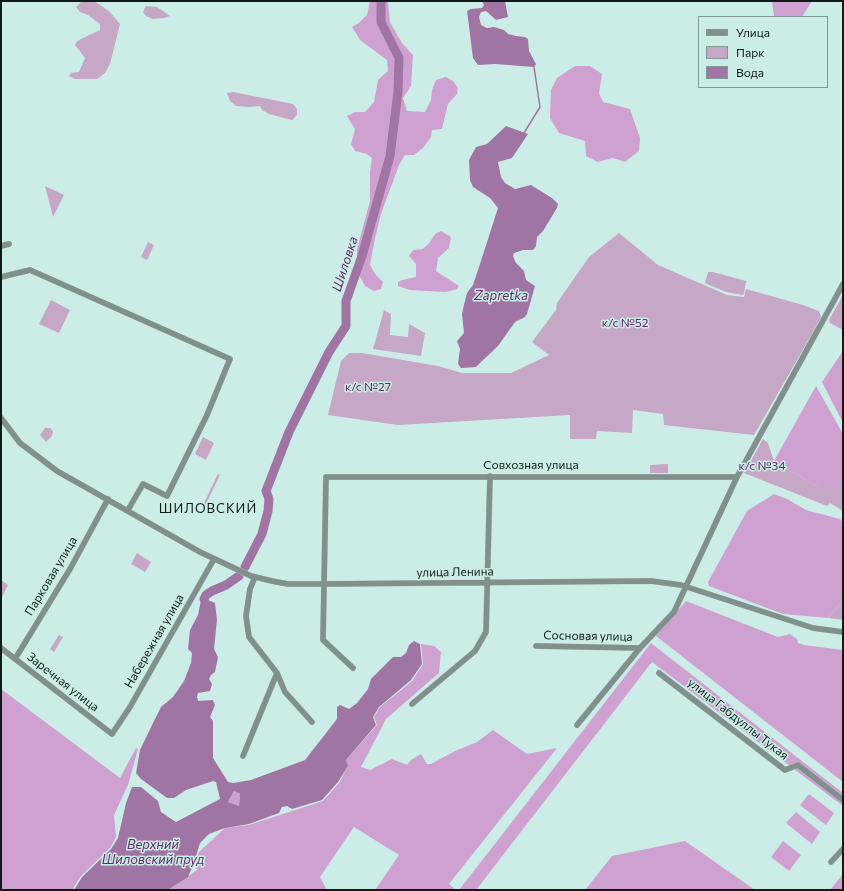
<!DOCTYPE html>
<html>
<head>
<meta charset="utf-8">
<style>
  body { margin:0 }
  #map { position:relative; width:844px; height:891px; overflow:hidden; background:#ccede7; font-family:Commissioner,sans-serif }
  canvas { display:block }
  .frame { position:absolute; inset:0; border:2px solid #0e1b18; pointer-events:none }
  .legend { position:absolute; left:698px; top:16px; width:130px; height:72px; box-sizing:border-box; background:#ccede7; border:1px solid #809994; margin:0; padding:5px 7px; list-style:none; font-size:12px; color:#0e1b18 }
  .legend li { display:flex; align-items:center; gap:8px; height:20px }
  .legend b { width:20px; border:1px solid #809994 }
</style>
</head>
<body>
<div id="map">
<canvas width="844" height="891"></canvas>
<div class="frame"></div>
<ul class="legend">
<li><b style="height:5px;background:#82908d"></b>Улица</li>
<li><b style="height:11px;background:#c6a7c6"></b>Парк</li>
<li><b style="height:11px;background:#a175a3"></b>Вода</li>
</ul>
</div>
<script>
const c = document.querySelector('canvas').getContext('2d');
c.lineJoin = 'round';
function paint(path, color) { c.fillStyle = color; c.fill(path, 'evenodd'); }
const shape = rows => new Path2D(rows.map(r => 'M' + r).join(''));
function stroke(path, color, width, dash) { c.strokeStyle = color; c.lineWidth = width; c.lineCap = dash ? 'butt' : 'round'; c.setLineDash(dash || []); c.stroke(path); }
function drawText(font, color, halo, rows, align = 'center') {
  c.font = font + ' Commissioner,sans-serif'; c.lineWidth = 3; c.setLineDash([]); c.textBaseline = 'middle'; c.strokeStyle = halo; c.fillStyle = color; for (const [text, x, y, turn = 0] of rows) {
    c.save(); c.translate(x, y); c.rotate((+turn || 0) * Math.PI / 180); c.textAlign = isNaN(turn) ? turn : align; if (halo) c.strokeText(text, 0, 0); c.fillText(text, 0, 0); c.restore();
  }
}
const green = shape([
  [82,1,94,1,109,11,120,24,110,64,105,73,97,79,75,79,69,76,71,73,79,72,85,58,75,45,77,41,100,30,100,24,88,15,80,12,76,7],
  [146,6,157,7,170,16,164,18,153,19,146,16,143,12],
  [233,92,293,104,297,109,297,115,292,120,269,114,262,110,260,106,249,107,236,106,230,101,227,93],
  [45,186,64,195,53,217],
  [619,233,658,265,727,295,744,297,746,289,803,305,819,311,821,317,813,332,754,435,664,425,663,414,633,410,632,433,597,431,596,439,570,439,570,415,398,425,328,415,341,361,349,353,362,353,438,366,462,373,511,373,549,355,532,342,556,310,557,303,589,257],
  [148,242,154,245,147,260,141,257],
  [708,272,713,272,746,281,744,294,742,295,726,292,705,283],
  [843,295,843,330,830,323,829,320],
  [51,300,70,310,59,333,39,324],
  [384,310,391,314,390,335,408,337,409,324,425,333,421,356,373,349],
  [45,428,50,428,53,431,52,436,46,442,40,435],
  [203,437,214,443,206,460,195,454],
  [763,439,768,443,774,461,818,487,843,487,843,511,830,503,827,506,744,473],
  [668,464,668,473,650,473,650,465],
  [218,474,220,475,205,506,203,505],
  [137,553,151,562,145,572,131,564],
  [1,580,8,585,1,599],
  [843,600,843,620,828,618],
  [59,635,63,637,54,652,50,649]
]);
const forest = shape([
  [370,1,388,1,390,22,402,43,413,55,411,86,403,98,407,111,425,112,431,100,432,90,436,80,446,77,453,81,458,88,457,94,448,104,442,129,432,130,431,137,423,148,414,155,405,155,399,165,381,214,375,238,370,265,376,275,383,282,381,289,374,291,365,286,360,277,357,262,357,249,370,201,370,172,372,158,367,154,355,151,351,144,355,129,347,116,355,112,365,112,374,102,378,80,388,71,387,60,360,40,352,27,359,23,367,15],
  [772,1,812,1,802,17,774,17],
  [575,66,590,66,602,74,599,93,603,102,630,109,640,138,639,151,625,162,613,158,598,162,586,156,585,141,559,133,550,118,551,90,557,78],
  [441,231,451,237,449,248,438,258,436,271,459,286,457,289,446,292,426,291,410,290,398,286,398,282,402,280,416,277,416,264,409,256,413,250,423,249,430,242,435,234],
  [843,351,843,423,822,382],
  [816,386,843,434,843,487,818,487,774,461],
  [774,494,787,499,806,510,840,519,843,522,843,600,828,618,783,614,709,586,708,582,747,511],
  [686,601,778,637,790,634,797,639,798,643,804,645,843,650,843,782,656,636],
  [651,643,843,793,843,806,652,662,476,890,459,890],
  [421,644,434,646,441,652,439,673,386,719,361,767,370,770,392,759,407,765,411,760,421,754,427,764,431,764,455,751,477,742,493,730,527,754,557,748,449,884,456,890,375,890,399,855,354,827,320,877,327,890,169,890,197,870,195,863,199,852,225,828,249,825,323,801,339,783,348,766,346,760,377,725,374,717,380,707,412,681,423,664],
  [1,689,120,778,136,748,138,749,128,785,114,815,116,837,110,848,81,876,72,890,1,890],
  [234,791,240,794,239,806,228,802],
  [809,794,834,813,826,825,800,805],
  [796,812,820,832,812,844,786,823],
  [685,841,755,890,585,890,612,856],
  [783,841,801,855,789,871,771,857],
  [843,874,843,890,830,890]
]);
const water = shape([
  [482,1,505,1,508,17,496,20,486,11,481,12,479,17,481,25,487,28,494,27,504,30,508,34,516,36,525,37,528,39,529,51,536,64,534,67,495,64,478,65,473,58,467,11,471,9,482,8,484,5],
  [506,126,528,134,512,158,498,162,501,177,505,183,515,189,531,185,552,198,558,204,557,208,543,231,537,237,536,246,533,250,523,250,514,253,513,256,516,263,524,271,526,280,535,286,527,314,525,317,515,322,498,346,481,362,476,367,461,368,458,364,460,349,457,341,464,333,462,314,464,305,467,293,473,285,480,264,498,208,490,198,473,187,470,180,469,160,476,147,487,144],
  [207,590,212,591,208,596,208,600,215,603,217,620,214,649,218,657,215,672,211,675,209,679,212,684,210,691,198,693,197,697,198,701,213,700,215,705,210,717,213,721,213,758,228,782,233,783,251,780,305,760,337,719,337,707,340,705,349,709,357,703,368,689,371,679,393,657,401,657,406,653,409,645,414,641,420,644,422,664,411,680,379,707,373,717,376,725,346,760,348,766,338,782,322,800,292,809,287,806,282,807,279,813,249,824,225,828,209,834,200,843,194,863,188,877,168,890,74,890,82,877,111,849,118,838,126,803,132,787,141,787,158,801,161,812,176,822,220,799,216,782,213,781,186,790,174,798,167,798,141,779,136,773,140,750,152,725,161,707,173,697,184,681,191,663,192,653,188,649,190,630,198,615,201,600],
  [234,791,240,794,239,806,228,802]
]);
const stream = shape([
  [524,133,540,107,534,67]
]);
const river = shape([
  [245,567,262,534,268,511,269,499,266,491,289,432,329,352,346,326,346,301,362,256,390,156,398,92,399,58,381,22,381,1],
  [204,599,206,595,212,591,226,585,239,576]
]);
const minor = shape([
  [1,246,9,244],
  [1,277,30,270,230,359,207,415,167,496,143,484,128,510],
  [1,418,20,443,57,471,200,552,251,576,272,581,288,584,323,584,651,581,681,585,813,628,843,632],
  [536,646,640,648],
  [1,648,112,734,130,707,214,559],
  [15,659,70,569,108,499],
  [353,668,323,640,326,477,737,477],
  [277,673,285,692,312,722],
  [659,673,785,770,798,765,843,800],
  [412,704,475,651,486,632,490,476],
  [577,725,640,648,674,612,737,477,843,284],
  [243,756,277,673,249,637,246,616,250,589,255,577],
  [831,862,843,849]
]);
const parkNames = [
  ["к/с №52",625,323],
  ["к/с №27",368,387],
  ["к/с №34",762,466]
];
const streetNames = [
  ["Совхозная улица",531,465],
  ["улица Ленина",455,572,-1],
  ["Парковая улица",51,576,-59],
  ["Сосновая улица",588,636,1],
  ["Набережная улица",154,641,-60],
  ["Заречная улица",63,682,38],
  ["улица Габдуллы Тукая",738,719,38]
];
const waterNames = [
  ["Шиловка",345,264,-72],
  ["Zapretka",501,296],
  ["Верхний",153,845],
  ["Шиловский пруд",153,860]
];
const neighbourhoodNames = [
  ["ШИЛОВСКИЙ",208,509]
];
paint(green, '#c6a7c6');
paint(forest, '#cfa1d0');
paint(water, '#a175a3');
stroke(stream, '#a175a3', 1.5);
stroke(river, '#a175a3', 9);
stroke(minor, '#aac7c2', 6);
stroke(minor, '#82908d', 5.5);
drawText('12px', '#612a64', '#ccede7', parkNames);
drawText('12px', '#0e1b18', '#ccede7', streetNames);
drawText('italic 13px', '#632b66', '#ccede7', waterNames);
c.letterSpacing = '1px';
drawText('13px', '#0e1b18', '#ccede7', neighbourhoodNames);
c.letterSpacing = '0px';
</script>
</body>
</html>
